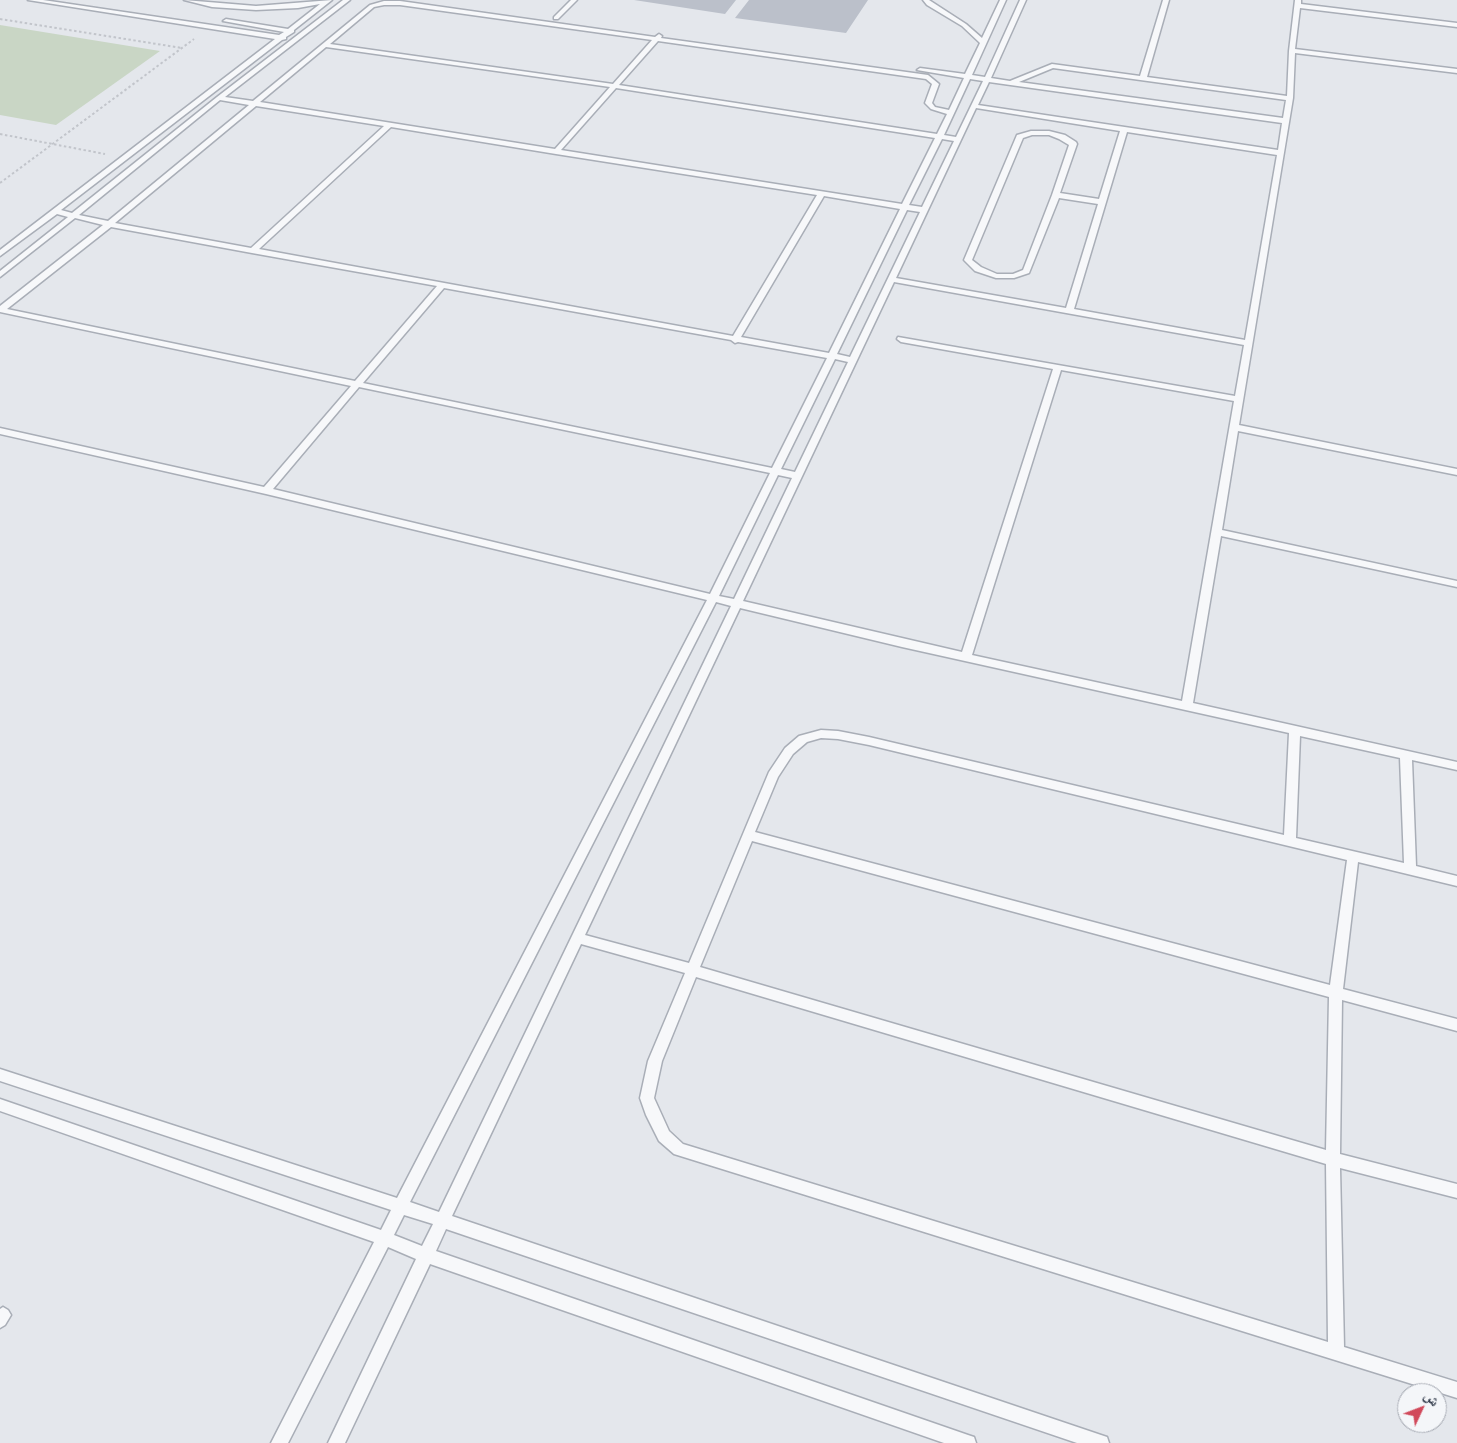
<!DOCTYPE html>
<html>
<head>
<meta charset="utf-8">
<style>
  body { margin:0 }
  #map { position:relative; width:1457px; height:1443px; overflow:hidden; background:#e4e7ec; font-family:"Roboto Condensed","Noto Naskh Arabic",sans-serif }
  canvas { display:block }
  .north { position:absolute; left:1397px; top:1383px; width:50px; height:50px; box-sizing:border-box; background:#f4f6f9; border:1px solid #a4a8b1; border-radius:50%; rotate:47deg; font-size:14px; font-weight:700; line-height:20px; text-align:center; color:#2b3445 }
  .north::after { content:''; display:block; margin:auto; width:18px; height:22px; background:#d1495b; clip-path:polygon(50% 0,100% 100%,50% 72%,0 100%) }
</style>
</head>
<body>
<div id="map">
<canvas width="1457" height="1443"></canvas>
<div class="north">ش</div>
</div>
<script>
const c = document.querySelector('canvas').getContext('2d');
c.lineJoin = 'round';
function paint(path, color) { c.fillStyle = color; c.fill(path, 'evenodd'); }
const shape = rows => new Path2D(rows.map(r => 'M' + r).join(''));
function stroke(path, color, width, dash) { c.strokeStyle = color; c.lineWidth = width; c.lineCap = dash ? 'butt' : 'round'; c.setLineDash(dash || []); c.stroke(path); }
const green = shape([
  [0,25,160,51,56,125,0,115]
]);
const building = shape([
  [634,0,736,0,725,14],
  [749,0,868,0,846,33,735,18]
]);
const path = shape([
  [0,19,182,48],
  [0,134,105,154],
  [0,183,194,39]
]);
const lane = shape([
  [28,0,43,0,279,35,284,32,223,21,226,19,288,29,320,4,298,8,256,10,212,7,184,0,256,6,332,0,294,30,294,32,286,37,286,39,282,40,61,210,72,213,217,97,343,0,350,0,225,97,253,101,370,5,384,1,400,1,655,37,659,34,662,36,661,38,928,75,939,84,932,103,935,107,949,110,964,78,917,70,920,68,965,74,980,43,962,26,927,5,923,0,929,0,966,24,982,38,1000,0,1006,0,972,75,985,77,1020,0,1026,0,991,78,1010,81,1052,64,1140,76,1163,0,1169,0,1147,77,1287,96,1289,51,1295,0,1301,0,1301,4,1457,23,1457,27,1300,8,1295,49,1457,69,1457,73,1295,53,1293,98,1239,425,1457,469,1457,475,1238,431,1222,530,1457,581,1457,587,1221,536,1193,703,1457,762,1457,770,1412,760,1416,866,1457,876,1457,886,1358,862,1343,989,1457,1019,1457,1031,1342,1000,1340,1154,1457,1184,1457,1198,1340,1168,1344,1347,1457,1382,1457,1398,674,1154,659,1141,646,1115,640,1098,648,1061,685,973,581,944,452,1216,1101,1435,1107,1437,1109,1443,1077,1443,446,1229,436,1251,968,1435,974,1437,976,1443,944,1443,430,1264,345,1443,328,1443,416,1259,388,1247,288,1443,271,1443,374,1242,0,1111,0,1099,381,1230,391,1210,0,1081,0,1069,397,1198,707,600,266,494,0,434,0,428,264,487,351,386,0,312,0,306,103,225,75,218,0,277,0,271,68,217,57,214,0,256,0,250,275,39,28,0],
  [384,5,400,5,652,40,613,84,330,44,374,7,384,5],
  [658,41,926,79,932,84,925,103,931,109,947,114,937,134,619,85,658,41],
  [326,47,610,87,555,149,260,102,326,47],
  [1053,68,1286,100,1283,118,1019,82,1053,68],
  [970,79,983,81,956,137,944,135,970,79],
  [989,82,1282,123,1278,150,978,105,989,82],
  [616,88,935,138,902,204,561,150,616,88],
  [220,100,249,105,108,221,79,215,220,100],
  [256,106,384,126,251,248,115,223,256,106],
  [976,108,1120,131,1099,199,1060,193,1077,144,1076,142,1065,135,1049,131,1031,131,1017,135,964,260,975,271,996,278,1014,278,1029,273,1059,198,1098,204,1066,308,896,278,976,108],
  [391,127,556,154,817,195,733,336,259,249,391,127],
  [1127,132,1277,155,1245,340,1074,309,1127,132],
  [1032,135,1049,135,1059,139,1069,145,1052,195,1023,270,1013,274,997,274,981,267,972,260,1023,138,1032,135],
  [942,139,954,141,922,207,909,205,942,139],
  [824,196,900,209,829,353,741,337,824,196],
  [907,210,920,212,850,357,837,354,907,210],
  [111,227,252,253,437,286,355,381,7,309,111,227],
  [894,282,1244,345,1235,396,898,337,897,339,901,342,1053,369,962,652,743,601,894,282],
  [444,288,731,340,735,343,738,342,827,358,772,468,363,383,444,288],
  [835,359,848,362,795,472,781,469,835,359],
  [1061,370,1234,401,1182,701,972,655,1061,370],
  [359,387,770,473,710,594,273,489,359,387],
  [778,475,792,478,734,599,719,596,778,475],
  [716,602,731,606,439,1212,410,1202,716,602],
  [740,608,902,647,1289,733,1284,835,869,737,838,731,821,730,799,736,785,748,769,772,689,963,585,935,740,608],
  [1300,736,1400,758,1404,863,1296,838,1300,736],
  [821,738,838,739,869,745,1347,860,1330,985,755,832,778,777,793,754,807,742,821,738],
  [752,841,1329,997,1326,1150,700,967,752,841],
  [696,977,1326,1164,1328,1342,683,1144,669,1131,654,1098,662,1061,696,977],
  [404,1215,433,1224,422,1246,394,1235,404,1215],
  [571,0,577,0,558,19,554,19,554,17,571,0],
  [3,1307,8,1310,11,1315,5,1325,0,1328,0,1309,3,1307]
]);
paint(green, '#c9d6c5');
paint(building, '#bbc0ca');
stroke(lane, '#a9aeb7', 3);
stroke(path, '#c2c5cb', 2, [2.5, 2.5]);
paint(lane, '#f7f8fa');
</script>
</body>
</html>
